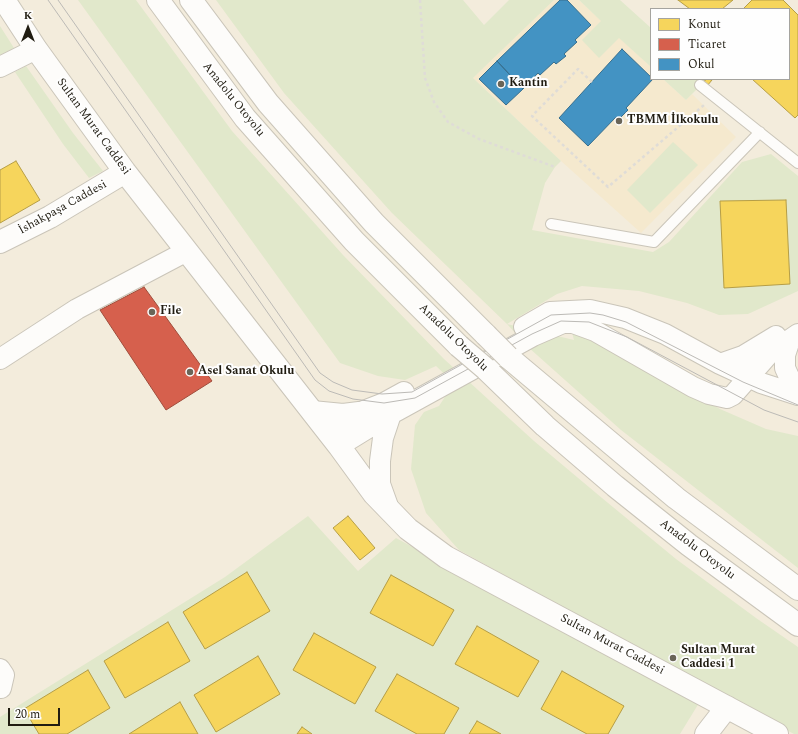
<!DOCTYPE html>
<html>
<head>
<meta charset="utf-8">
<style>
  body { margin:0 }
  #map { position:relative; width:798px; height:734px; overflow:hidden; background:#f3ecdc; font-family:Spectral,serif }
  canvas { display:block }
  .legend { position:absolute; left:650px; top:8px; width:140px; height:72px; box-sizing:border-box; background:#fefefe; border:1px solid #a5a49f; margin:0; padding:5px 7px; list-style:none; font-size:12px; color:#201c11 }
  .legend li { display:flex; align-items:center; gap:8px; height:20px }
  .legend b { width:20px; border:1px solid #a5a49f }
  .north { position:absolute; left:8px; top:8px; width:40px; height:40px; -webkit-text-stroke:3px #fefefe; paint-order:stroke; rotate:0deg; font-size:11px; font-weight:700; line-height:16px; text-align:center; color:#201c11 }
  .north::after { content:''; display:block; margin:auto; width:14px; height:18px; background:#201c11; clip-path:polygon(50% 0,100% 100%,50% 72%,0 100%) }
  .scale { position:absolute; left:8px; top:708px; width:52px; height:18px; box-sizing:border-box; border:2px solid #201c11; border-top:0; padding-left:5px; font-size:12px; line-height:14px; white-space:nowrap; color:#201c11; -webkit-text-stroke:3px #fefefe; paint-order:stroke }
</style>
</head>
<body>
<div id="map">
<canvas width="798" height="734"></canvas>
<ul class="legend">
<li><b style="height:11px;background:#f6d55c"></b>Konut</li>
<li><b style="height:11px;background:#d6604d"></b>Ticaret</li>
<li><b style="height:11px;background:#4393c3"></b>Okul</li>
</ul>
<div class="north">K</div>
<div class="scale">20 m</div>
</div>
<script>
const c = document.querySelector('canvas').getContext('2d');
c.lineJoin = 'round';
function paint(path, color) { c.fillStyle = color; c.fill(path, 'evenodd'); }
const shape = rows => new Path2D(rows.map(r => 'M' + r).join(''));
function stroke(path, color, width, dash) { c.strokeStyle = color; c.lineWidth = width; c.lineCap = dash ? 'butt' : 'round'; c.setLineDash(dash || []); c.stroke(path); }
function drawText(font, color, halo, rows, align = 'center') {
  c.font = font + ' Spectral,serif'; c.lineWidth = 4; c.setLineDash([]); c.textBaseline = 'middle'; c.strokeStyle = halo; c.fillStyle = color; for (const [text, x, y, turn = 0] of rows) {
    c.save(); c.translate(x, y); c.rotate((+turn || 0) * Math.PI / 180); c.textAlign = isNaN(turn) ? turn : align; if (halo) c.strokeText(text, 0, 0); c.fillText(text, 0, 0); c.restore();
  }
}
const built = shape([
  [554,0,579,0,651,67,651,79,663,79,686,100,692,94,736,137,641,233,561,161,473,78]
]);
const green = shape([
  [78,0,136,0,232,131,343,255,444,359,534,441,602,498,676,559,756,618,798,647,798,734,794,734,459,550,426,513,411,469,415,425,424,412,439,406,454,383,436,366,405,380,378,376,340,363],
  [216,0,463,0,484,25,509,0,554,0,473,78,561,161,555,167,545,183,532,230,653,252,669,242,742,162,771,154,798,176,798,291,748,314,719,315,687,303,639,291,582,286,557,294,507,324,574,340,571,328,720,409,766,429,798,436,798,568,621,430,528,347,507,324,392,213,284,93],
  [579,0,620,0,651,28,651,67,619,38,599,58,582,40,601,21],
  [0,26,14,48,0,55],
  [26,66,73,133,103,171,89,178,63,144,15,72],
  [663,79,707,79,686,100],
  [673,142,698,165,650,213,627,190],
  [308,516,358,571,396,538,699,703,680,734,0,734,0,717,225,577]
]);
const homes = shape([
  [678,0,733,0,722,9,690,9,678,0],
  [752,0,783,0,798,15,798,115,795,118,752,79,789,79,789,9,743,9,752,0],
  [707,79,712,80,707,86,703,82,707,79],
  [16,161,40,200,0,223,0,170,16,161],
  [786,200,790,284,724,288,720,201,786,200],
  [348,516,375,548,360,560,333,528,348,516],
  [247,572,270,611,205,649,183,612,247,572],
  [391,575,454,610,433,646,370,613,391,575],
  [168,622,190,661,125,698,104,661,168,622],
  [477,626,539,661,518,697,455,664,477,626],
  [314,633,376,667,355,704,293,670,314,633],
  [258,656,280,694,216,732,194,695,258,656],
  [88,670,110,708,67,734,39,734,24,709,88,670],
  [562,671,624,706,608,734,587,734,541,709,562,671],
  [397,674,459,708,444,734,417,734,375,711,397,674],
  [180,702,198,734,129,734,180,702],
  [477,721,501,734,469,734,477,721],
  [302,727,312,734,297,734,302,727]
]);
const shops = shape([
  [144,287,212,381,166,410,100,310,144,287]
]);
const schools = shape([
  [560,0,567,0,591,25,575,40,577,42,564,54,566,56,556,64,554,62,540,75,538,73,523,89,497,61,560,0],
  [622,49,653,79,626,108,628,110,618,120,616,117,588,146,559,118,622,49],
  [497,61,523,89,506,105,479,79,497,61]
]);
const path = shape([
  [420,0,425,78,434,102,448,122,479,139,555,167],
  [592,82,578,69,532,116,608,187,704,105]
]);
const service = shape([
  [700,85,798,163],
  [551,224,654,242,760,132]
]);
const minor = shape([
  [0,67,36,49],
  [524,327,550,312,590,310,625,318,665,334,720,364,761,383,798,395],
  [790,340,785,355,785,368,791,381,798,389],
  [0,359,77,309,187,251],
  [720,364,743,356,776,336],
  [312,411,343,414,359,412],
  [330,434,345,421,361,412,384,403,404,392],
  [339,446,391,414,533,336,563,323,573,323,595,331,693,387,709,394,727,398,733,395,769,354,798,334],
  [389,509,380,484,380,461,383,438,391,414],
  [0,669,4,675,1,688]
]);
const primary = shape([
  [4,0,36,49,125,172,339,446,374,494,408,529,446,557,777,734],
  [0,242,50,217,125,172],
  [706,734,727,707]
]);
const motorway = shape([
  [158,0,245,118,354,241,459,346],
  [191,0,268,103,374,223,486,335],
  [508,357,676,498,798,589],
  [486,369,545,426,615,486,689,545,798,625]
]);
const tram = shape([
  [48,0,315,380,329,391,353,399,384,403,415,398,532,334,561,321,589,322,627,337,764,410,798,422],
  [58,0,320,373,333,382,352,390,382,394,412,392,551,315,590,313,603,315,626,322,743,382,798,405]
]);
const motorwayBridge = shape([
  [486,335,508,357],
  [459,346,486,369]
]);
const markers = [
  [501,84,4,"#6a6558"],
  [619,121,4,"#6a6558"],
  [152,312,4,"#6a6558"],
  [190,372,4,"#6a6558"],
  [673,658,4,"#6a6558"]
];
const poiNames = [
  ["Kantin",509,84],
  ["TBMM İlkokulu",627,121],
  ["File",160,312],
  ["Asel Sanat Okulu",198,372],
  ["Sultan Murat",681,651],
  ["Caddesi 1",681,665]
];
const streetNames = [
  ["Anadolu Otoyolu",233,100,51],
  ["Sultan Murat Caddesi",93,127,54],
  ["İshakpaşa Caddesi",63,208,-29],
  ["Anadolu Otoyolu",453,338,44],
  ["Anadolu Otoyolu",697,550,37],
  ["Sultan Murat Caddesi",612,645,28]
];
paint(built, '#f5e9ce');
paint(green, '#e1e8cb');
paint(homes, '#f6d55c');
stroke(homes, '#b69e46', 1);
paint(shops, '#d6604d');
stroke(shops, '#9f4c3b', 1);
paint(schools, '#4393c3');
stroke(schools, '#386f8e', 1);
stroke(service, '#cac5b9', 12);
stroke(minor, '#cac5b9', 22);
stroke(primary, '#cac5b9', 24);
stroke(motorway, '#cac5b9', 24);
stroke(path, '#dfdcd7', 2.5, [3, 3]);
stroke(service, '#fdfcfa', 10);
stroke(minor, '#fdfcfa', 20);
stroke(primary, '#fdfcfa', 22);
stroke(motorway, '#fdfcfa', 22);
stroke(tram, '#bcbab6', 1);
stroke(motorwayBridge, '#cac5b9', 24, []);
stroke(motorwayBridge, '#fdfcfa', 22);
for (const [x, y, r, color] of markers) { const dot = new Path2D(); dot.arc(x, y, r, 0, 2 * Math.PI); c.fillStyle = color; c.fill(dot); stroke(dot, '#fefefe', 1.5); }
drawText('bold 12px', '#201c11', '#fefefe', poiNames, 'left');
drawText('12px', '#201c11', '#fefefe', streetNames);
</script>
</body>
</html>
